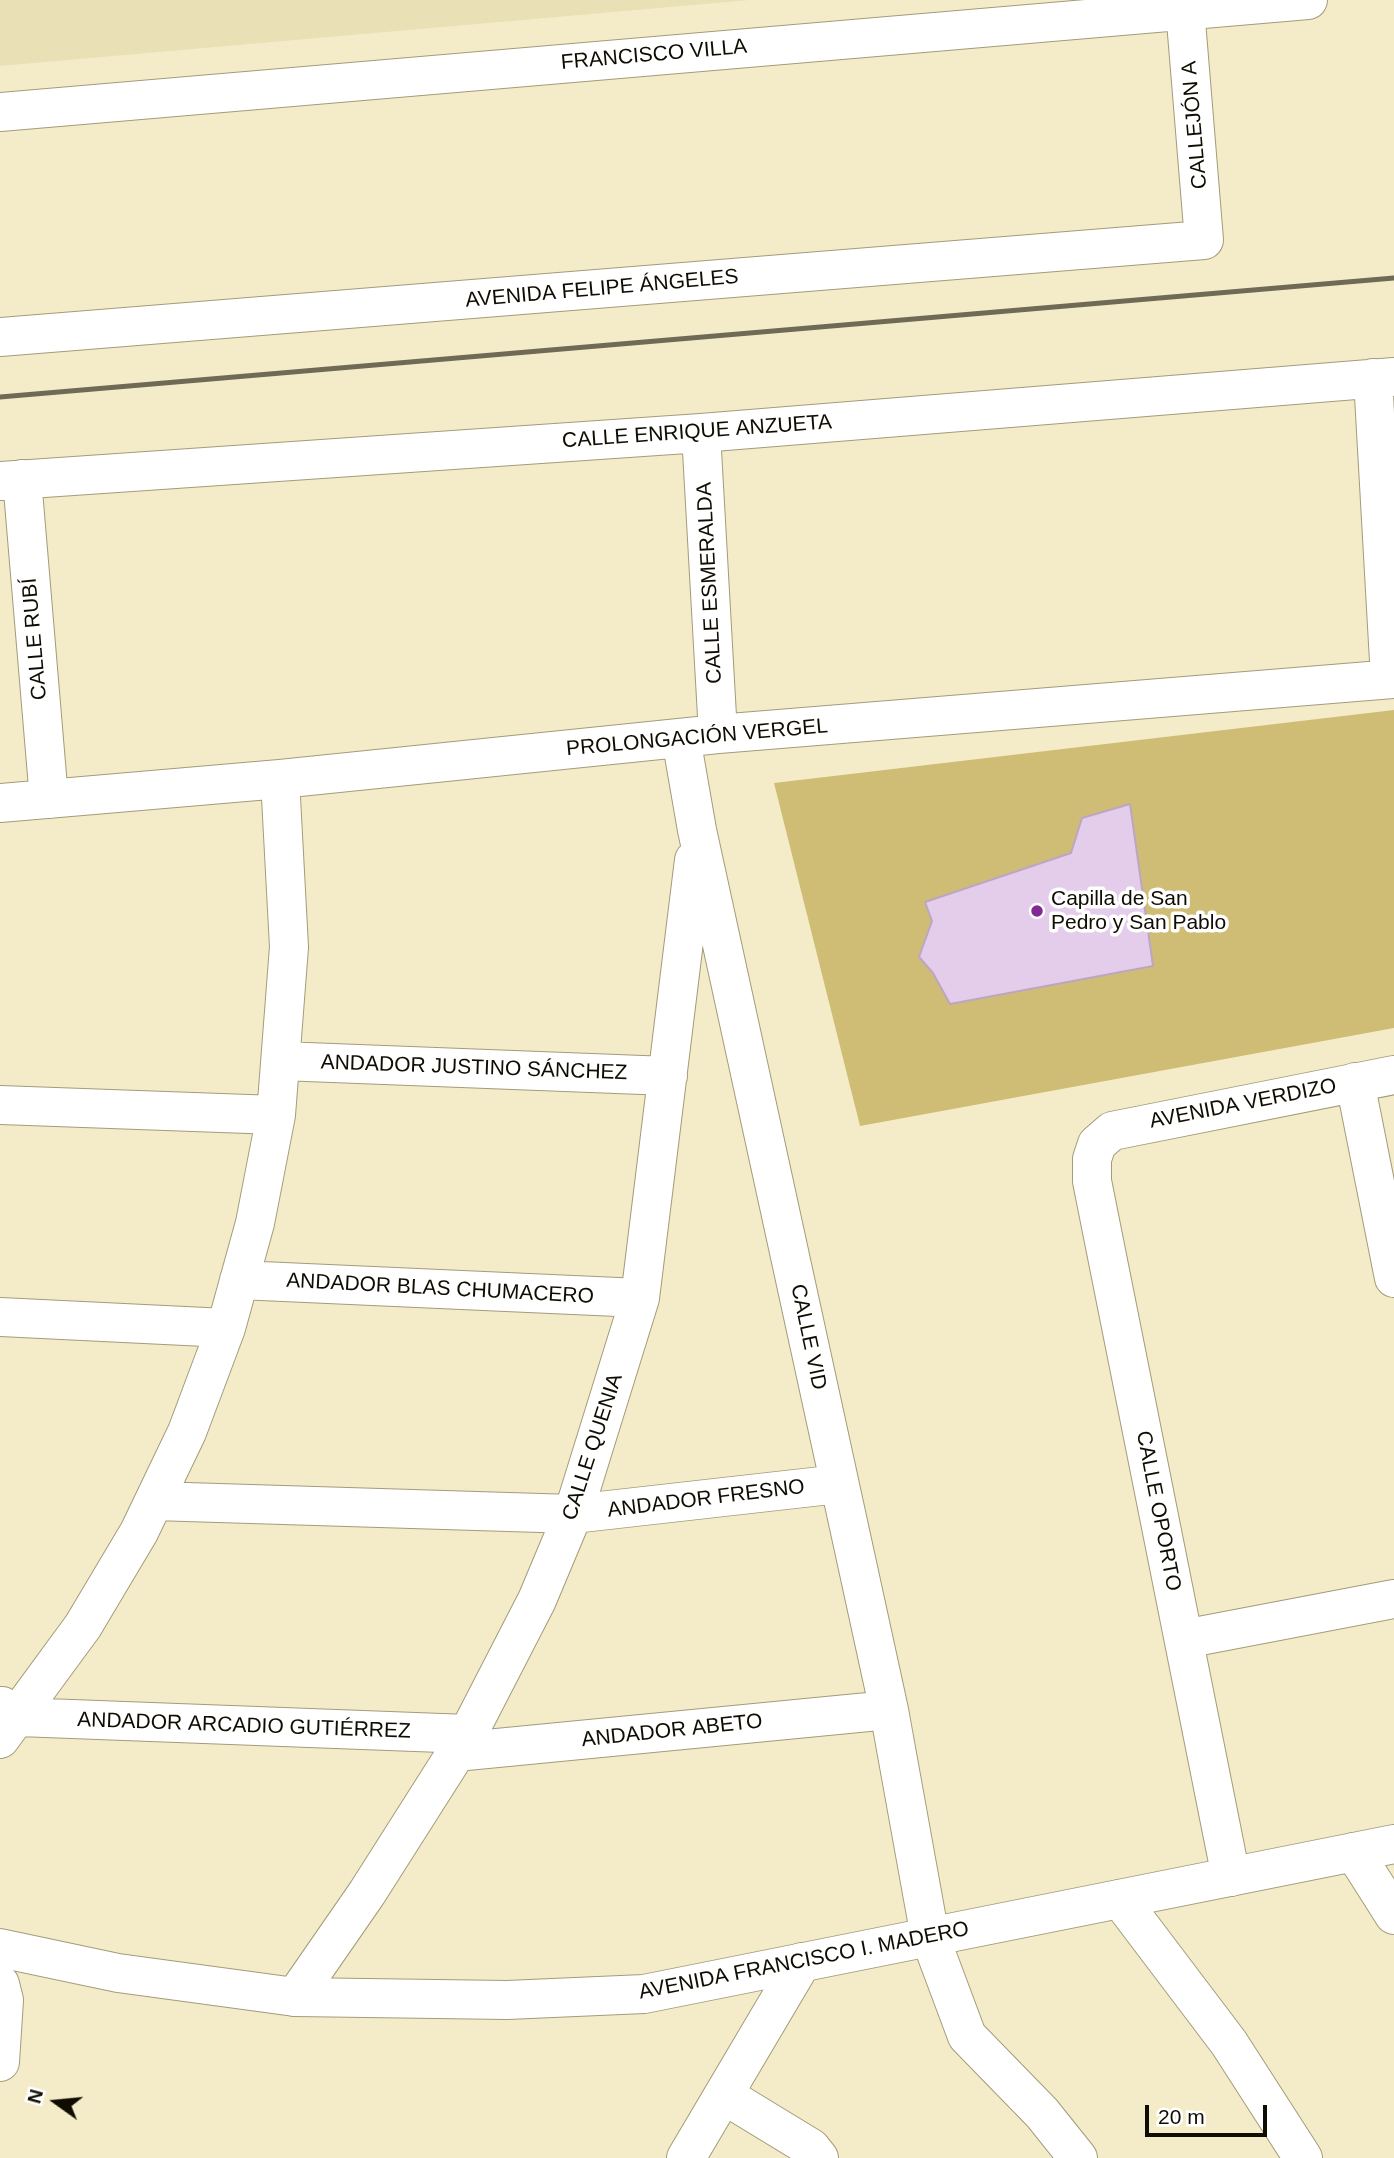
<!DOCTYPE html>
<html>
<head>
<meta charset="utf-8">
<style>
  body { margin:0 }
  #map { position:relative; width:1394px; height:2158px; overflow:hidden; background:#f4ecc9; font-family:Helvetica,sans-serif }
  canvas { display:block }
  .north { position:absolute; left:21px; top:2067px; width:70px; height:70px; -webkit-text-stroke:5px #fff; paint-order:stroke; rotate:285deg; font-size:19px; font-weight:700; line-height:28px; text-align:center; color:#0f0c02 }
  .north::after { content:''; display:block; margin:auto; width:24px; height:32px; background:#0f0c02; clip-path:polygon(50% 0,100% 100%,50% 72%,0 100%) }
  .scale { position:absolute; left:1145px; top:2105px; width:122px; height:32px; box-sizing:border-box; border:4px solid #0f0c02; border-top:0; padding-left:9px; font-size:21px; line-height:24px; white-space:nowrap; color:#0f0c02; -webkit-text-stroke:5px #fff; paint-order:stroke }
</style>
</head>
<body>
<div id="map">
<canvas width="1394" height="2158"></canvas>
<div class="north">N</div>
<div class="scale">20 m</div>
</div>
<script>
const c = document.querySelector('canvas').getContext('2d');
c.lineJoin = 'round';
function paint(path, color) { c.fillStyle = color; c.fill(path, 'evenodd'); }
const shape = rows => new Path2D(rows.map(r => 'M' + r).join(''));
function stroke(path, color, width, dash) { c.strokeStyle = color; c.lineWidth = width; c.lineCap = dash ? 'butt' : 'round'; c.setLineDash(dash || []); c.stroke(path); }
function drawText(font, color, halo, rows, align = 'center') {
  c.font = font + ' Helvetica,sans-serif'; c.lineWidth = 7; c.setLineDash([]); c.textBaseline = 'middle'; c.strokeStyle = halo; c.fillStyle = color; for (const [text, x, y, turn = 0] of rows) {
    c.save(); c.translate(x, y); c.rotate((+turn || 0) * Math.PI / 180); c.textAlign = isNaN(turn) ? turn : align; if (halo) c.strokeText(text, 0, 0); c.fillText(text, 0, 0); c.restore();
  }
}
const built = shape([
  [0,0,750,0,0,66]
]);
const green = shape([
  [1394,710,1394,1028,860,1126,774,783]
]);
const building = shape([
  [1130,804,1153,966,950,1004,933,973,919,957,932,921,925,902,1071,853,1082,818,1130,804]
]);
const minor = shape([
  [0,112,1308,0],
  [0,337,1204,240,1185,9],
  [1373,378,1390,679],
  [701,433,718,734],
  [22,479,49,799],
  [0,481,701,433,1394,377],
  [681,738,697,830,889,1710,930,1937,967,2036,1042,2113,1078,2158],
  [0,803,280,779,718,734,1394,679],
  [281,1061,668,1076],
  [1355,1082,1394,1278],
  [0,1105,276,1115],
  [239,1280,640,1298],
  [0,1317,226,1328],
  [154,1501,573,1514,839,1484],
  [1184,1639,1394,1599],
  [2,1706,19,1717,468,1734],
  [0,1739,83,1626,139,1532,187,1432,226,1328,255,1223,276,1115,289,947,280,779],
  [456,1752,889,1710],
  [1354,1852,1394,1915],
  [1231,1877,1092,1181,1092,1159,1097,1144,1112,1131,1394,1075],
  [1120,1899,1229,2043,1303,2158],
  [0,1984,4,2000,0,2062],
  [295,1997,367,1893,468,1734,537,1600,573,1514,640,1298,694,860],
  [724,2095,811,2148,819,2158],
  [686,2158,802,1962]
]);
const major = shape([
  [0,1948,118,1973,295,1997,507,2000,644,1994,1394,1844]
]);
const rail = shape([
  [0,397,1394,278]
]);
const markers = [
  [1037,911,7,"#822996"]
];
const streetNames = [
  ["FRANCISCO VILLA",654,55,-5],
  ["CALLEJÓN A",1195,125,-95],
  ["AVENIDA FELIPE ÁNGELES",602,289,-5],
  ["CALLE ENRIQUE ANZUETA",697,432,-4],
  ["CALLE ESMERALDA",710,583,-93],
  ["CALLE RUBÍ",35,639,-95],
  ["PROLONGACIÓN VERGEL",697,738,-5],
  ["ANDADOR JUSTINO SÁNCHEZ",474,1068,2],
  ["AVENIDA VERDIZO",1243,1104,-11],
  ["ANDADOR BLAS CHUMACERO",440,1289,3],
  ["CALLE VID",808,1337,78],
  ["CALLE QUENIA",593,1447,-72],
  ["ANDADOR FRESNO",706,1499,-7],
  ["CALLE OPORTO",1158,1511,79],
  ["ANDADOR ARCADIO GUTIÉRREZ",244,1726,2],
  ["ANDADOR ABETO",672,1731,-6],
  ["AVENIDA FRANCISCO I. MADERO",804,1961,-11]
];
const poiNames = [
  ["Capilla de San",1051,899],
  ["Pedro y San Pablo",1051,923]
];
paint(built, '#eae0b5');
paint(green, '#cfbd75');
paint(building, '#e4cdea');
stroke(building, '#bda6c2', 2);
stroke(minor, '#a39b7a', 40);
stroke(major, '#a39b7a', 40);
stroke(minor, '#fff', 38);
stroke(major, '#fff', 38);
stroke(rail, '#6f6a56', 5);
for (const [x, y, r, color] of markers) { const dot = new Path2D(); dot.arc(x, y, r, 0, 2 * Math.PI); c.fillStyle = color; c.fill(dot); stroke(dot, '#fff', 2.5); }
drawText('21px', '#0f0c02', '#fff', streetNames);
drawText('21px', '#0f0c02', '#fff', poiNames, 'left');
</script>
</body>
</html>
